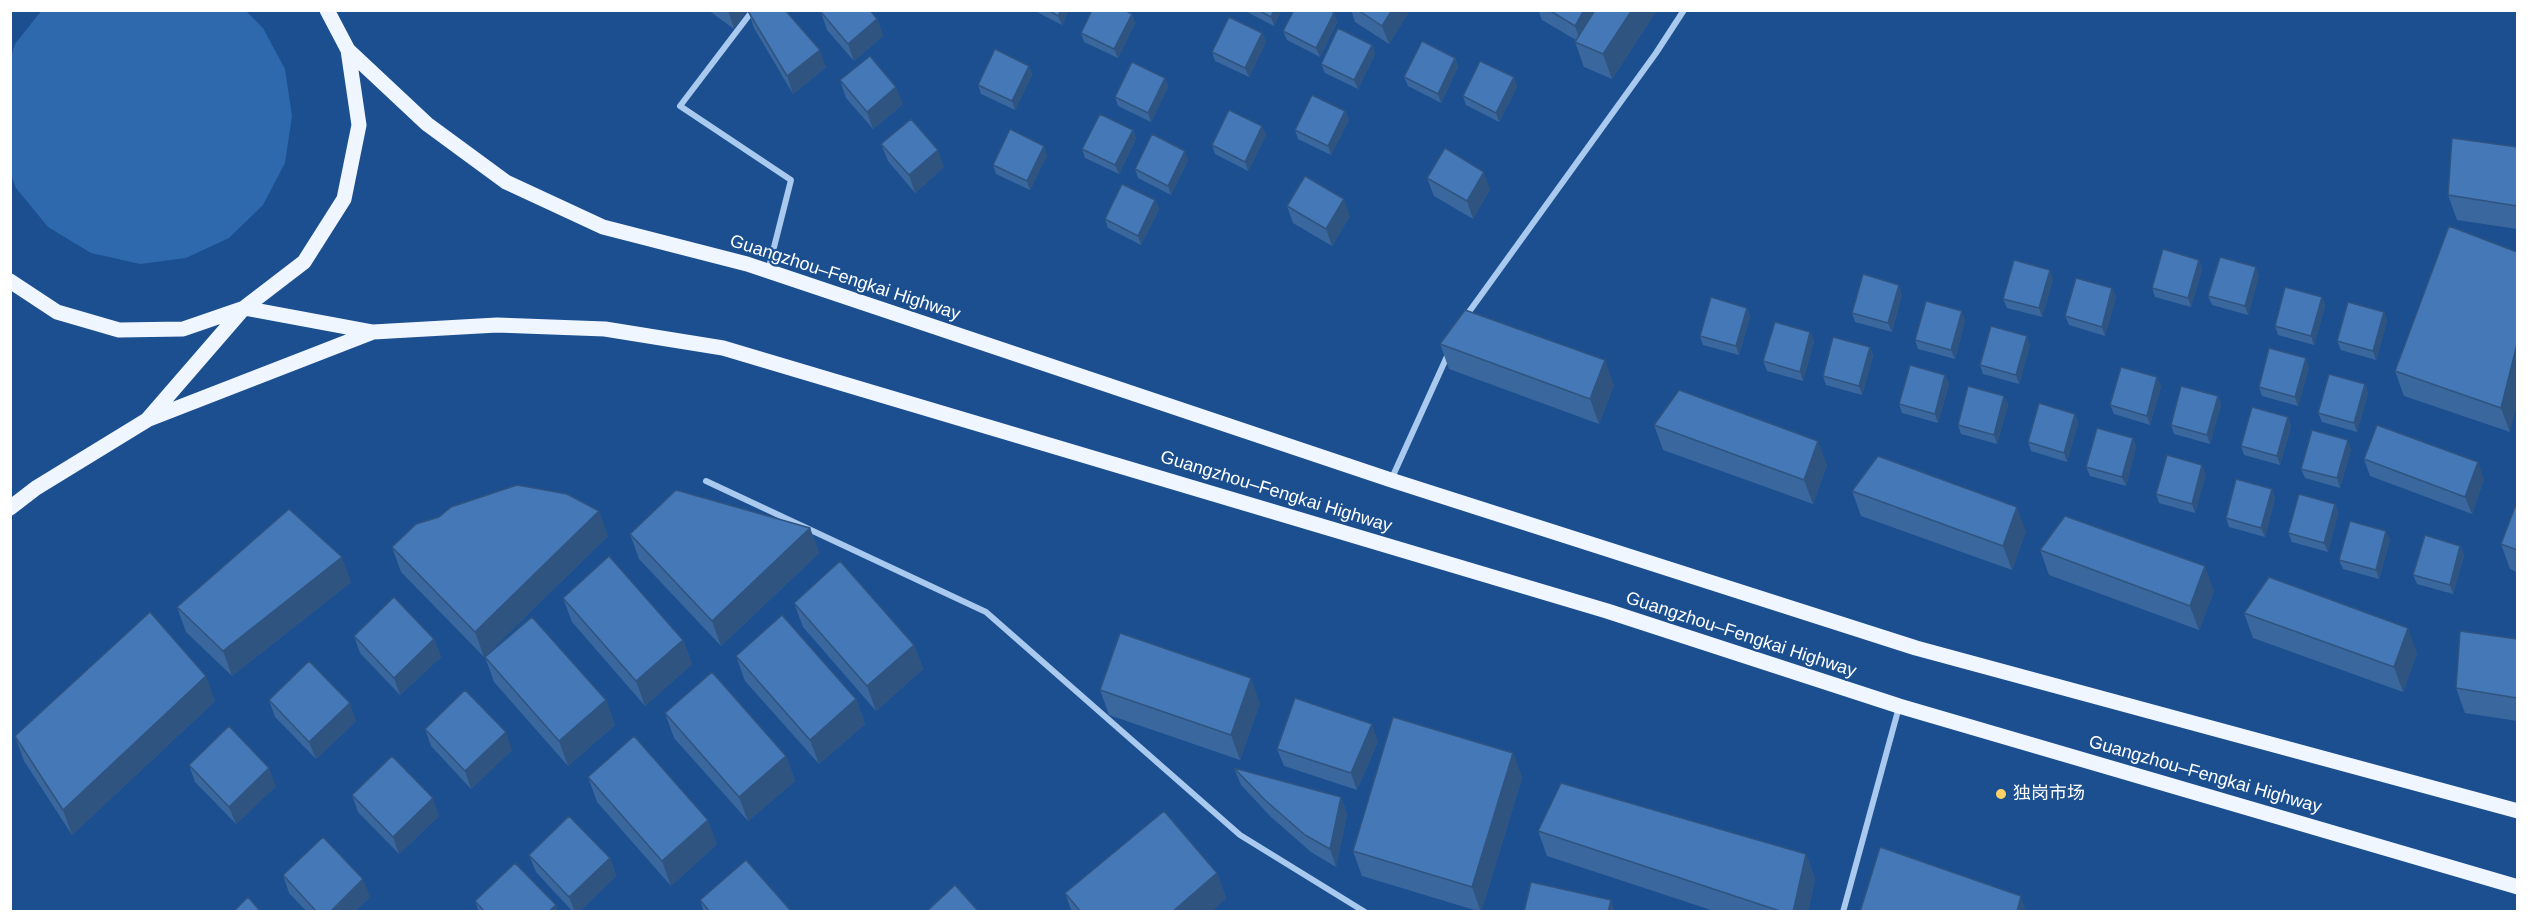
<!DOCTYPE html>
<html>
<head>
<meta charset="utf-8">
<style>
  body { margin:0 }
  #map { position:relative; width:2528px; height:922px; overflow:hidden; background:#1b4f8f; font-family:Helvetica,sans-serif }
  canvas { display:block }
  .frame { position:absolute; inset:0; border:12px solid #fff; pointer-events:none }
</style>
</head>
<body>
<div id="map">
<canvas width="2528" height="922"></canvas>
<div class="frame"></div>
</div>
<script>
const c = document.querySelector('canvas').getContext('2d');
c.lineJoin = 'round';
function paint(path, color) { c.fillStyle = color; c.fill(path, 'evenodd'); }
const shape = rows => new Path2D(rows.map(r => 'M' + r).join(''));
function stroke(path, color, width, dash) { c.strokeStyle = color; c.lineWidth = width; c.lineCap = dash ? 'butt' : 'round'; c.setLineDash(dash || []); c.stroke(path); }
function drawText(font, color, halo, rows, align = 'center') {
  c.font = font + ' Helvetica,"Noto Sans SC",sans-serif'; c.lineWidth = 4.5; c.setLineDash([]); c.textBaseline = 'middle'; c.strokeStyle = halo; c.fillStyle = color; for (const [text, x, y, turn = 0] of rows) {
    c.save(); c.translate(x, y); c.rotate((+turn || 0) * Math.PI / 180); c.textAlign = isNaN(turn) ? turn : align; if (halo) c.strokeText(text, 0, 0); c.fillText(text, 0, 0); c.restore();
  }
}
const green = shape([
  [42,10,246,11,263,28,285,69,292,116,285,163,263,205,229,238,186,258,140,264,91,253,48,227,16,188,10,172,11,57,15,44]
]);
const street = shape([
  [753,10,680,106,791,180,768,271],
  [1466,316,1656,53,1684,10],
  [1391,480,1449,352],
  [706,481,986,612,1240,835,1365,912],
  [1843,912,1899,707]
]);
const primary = shape([
  [327,10,348,50,427,124,506,182,603,227,747,264,1391,480,1916,648,2518,811],
  [10,281,57,312,119,330,183,329,244,308,373,332,497,325,605,329,723,348,1607,611,1899,706,2518,887],
  [149,419,373,332],
  [10,508,36,488,147,420,244,308,304,262,344,199,359,125,348,50]
]);
const wall = shape([
  [708,10,747,10,734,29],
  [748,10,826,67,793,94,754,28],
  [1033,10,1069,10,1062,25],
  [1243,10,1281,10,1274,26],
  [1351,10,1410,10,1389,44,1355,22],
  [1538,10,1657,10,1612,79,1584,67,1575,42,1576,40,1542,20],
  [821,12,877,19,883,36,854,61,827,30],
  [1334,13,1337,22,1320,57,1287,40,1283,31],
  [1132,14,1135,23,1118,58,1084,42,1081,33],
  [1262,33,1266,42,1249,77,1215,61,1212,52],
  [1372,45,1375,54,1358,89,1325,73,1321,64],
  [1455,58,1458,67,1441,103,1408,86,1404,77],
  [1029,66,1032,75,1015,110,981,94,978,85],
  [1514,77,1517,87,1499,122,1466,105,1463,96],
  [1165,78,1168,87,1151,122,1118,106,1115,97],
  [840,80,903,104,873,129,846,98],
  [1345,111,1349,120,1331,155,1298,139,1295,130],
  [1262,126,1266,135,1248,171,1215,154,1212,145],
  [1133,130,1136,139,1119,174,1085,158,1082,149],
  [881,144,944,167,915,193,888,161],
  [2517,147,2517,229,2457,220,2448,195],
  [1047,155,1030,190,996,174,993,165],
  [1188,160,1171,195,1138,178,1135,169],
  [1427,178,1490,189,1473,219,1434,196],
  [1155,200,1159,209,1141,245,1108,228,1105,219],
  [1287,206,1350,216,1332,246,1293,223],
  [2517,252,2510,432,2404,396,2395,371],
  [2199,260,2202,269,2191,307,2155,297,2152,288],
  [2259,276,2248,315,2212,305,2208,296],
  [2053,279,2042,317,2007,308,2003,299],
  [2112,288,2116,297,2105,336,2069,325,2065,316],
  [1902,294,1892,332,1855,322,1852,313],
  [2322,297,2325,306,2314,345,2278,335,2275,326],
  [1747,308,1750,317,1739,355,1703,345,1700,336],
  [2384,312,2387,321,2376,360,2341,350,2337,341],
  [1965,320,1955,359,1918,349,1915,340],
  [1810,332,1814,341,1803,381,1767,371,1763,361],
  [1440,344,1614,385,1599,424,1449,369],
  [2030,345,2019,384,1983,374,1980,365],
  [1870,347,1873,356,1862,395,1826,385,1823,376],
  [2309,367,2298,406,2262,396,2259,387],
  [1945,375,1949,384,1938,423,1902,413,1899,404],
  [2365,384,2368,393,2357,432,2322,422,2318,413],
  [2161,386,2150,425,2114,414,2110,405],
  [2004,396,2008,405,1997,444,1961,434,1958,425],
  [2218,396,2221,405,2210,444,2174,434,2171,425],
  [2075,414,2078,423,2067,462,2031,451,2028,442],
  [2288,417,2291,426,2280,465,2244,455,2241,446],
  [1654,425,1827,465,1813,504,1663,450],
  [2133,438,2136,447,2126,486,2090,476,2086,467],
  [2351,449,2340,488,2305,478,2301,469],
  [2364,459,2484,479,2472,514,2370,476],
  [2206,474,2195,513,2159,503,2156,494],
  [2272,489,2275,498,2265,537,2229,527,2226,518],
  [1852,491,2026,531,2012,570,1861,516],
  [2517,502,2517,572,2510,569,2501,544],
  [2335,504,2338,513,2328,552,2292,542,2288,533],
  [810,528,819,553,721,646,639,559,630,534],
  [608,536,484,657,401,572,392,547],
  [2390,540,2379,579,2343,569,2339,560],
  [2460,546,2464,555,2453,594,2417,584,2413,575],
  [2040,550,2214,591,2199,630,2049,575],
  [351,582,232,676,186,632,177,607],
  [563,598,683,640,692,664,645,706,572,622],
  [794,603,914,645,923,669,876,711,803,627],
  [2244,613,2417,653,2403,692,2253,638],
  [354,636,434,639,441,657,400,695,360,653],
  [2517,639,2517,721,2465,713,2456,688],
  [736,656,856,699,865,724,819,764,745,681],
  [485,657,606,700,615,725,568,766,494,682],
  [1100,690,1260,703,1240,760,1109,715],
  [269,700,356,721,316,759,275,717],
  [215,701,72,835,24,761,15,736],
  [665,713,786,756,795,781,748,821,674,738],
  [425,729,512,750,471,789,431,746],
  [1378,741,1357,790,1284,766,1277,749],
  [1513,753,1522,778,1481,912,1362,876,1353,851],
  [189,765,276,786,236,824,195,782],
  [1234,768,1341,797,1347,814,1336,867,1311,852,1271,817,1241,785],
  [588,777,717,844,671,886,597,802],
  [352,795,439,816,399,854,358,812],
  [1538,831,1806,854,1815,879,1808,912,1717,912,1547,856],
  [529,855,610,858,616,876,579,912,573,912,536,872],
  [1217,873,1226,898,1211,912,1072,912,1065,893],
  [283,875,370,897,354,912,307,912,289,893],
  [700,900,710,912,704,912],
  [475,901,558,912,479,912]
]);
const shadedWall = shape([
  [728,10,747,10,734,29],
  [1061,10,1069,10,1062,25,1058,16],
  [1274,10,1281,10,1274,26,1271,17],
  [1392,10,1410,10,1389,44,1382,26],
  [1584,10,1598,10,1581,43,1575,26],
  [1632,10,1657,10,1612,79,1603,54],
  [1334,13,1337,22,1320,57,1316,48],
  [1132,14,1135,23,1118,58,1114,49],
  [877,19,883,36,854,61,848,44],
  [1262,33,1266,42,1249,77,1245,68],
  [1372,45,1375,54,1358,89,1354,80],
  [820,50,826,67,793,94,787,76],
  [1455,58,1458,67,1441,103,1438,94],
  [1029,66,1032,75,1015,110,1012,101],
  [1514,77,1517,87,1499,122,1496,113],
  [1165,78,1168,87,1151,122,1148,113],
  [896,87,903,104,873,129,867,112],
  [1345,111,1349,120,1331,155,1328,146],
  [1262,126,1266,135,1248,171,1245,162],
  [1133,130,1136,139,1119,174,1115,165],
  [1044,146,1047,155,1030,190,1027,181],
  [938,150,944,167,915,193,909,175],
  [1185,151,1188,160,1171,195,1168,186],
  [1484,172,1490,189,1473,219,1467,201],
  [1344,199,1350,216,1332,246,1326,229],
  [1155,200,1159,209,1141,245,1138,236],
  [2199,260,2202,269,2191,307,2188,298],
  [2256,267,2259,276,2248,315,2245,306],
  [2050,270,2053,279,2042,317,2039,308],
  [1899,285,1902,294,1892,332,1888,323],
  [2112,288,2116,297,2105,336,2102,327],
  [2322,297,2325,306,2314,345,2311,336],
  [1747,308,1750,317,1739,355,1736,346],
  [1962,311,1965,320,1955,359,1951,350],
  [2384,312,2387,321,2376,360,2373,351],
  [1810,332,1814,341,1803,381,1800,372],
  [2027,336,2030,345,2019,384,2016,375],
  [2517,344,2517,404,2510,432,2501,408],
  [1870,347,1873,356,1862,395,1859,386],
  [2306,358,2309,367,2298,406,2295,397],
  [1605,360,1614,385,1599,424,1590,399],
  [1945,375,1949,384,1938,423,1935,414],
  [2157,377,2161,386,2150,425,2147,416],
  [2365,384,2368,393,2357,432,2354,423],
  [2004,396,2008,405,1997,444,1994,435],
  [2218,396,2221,405,2210,444,2207,435],
  [2075,414,2078,423,2067,462,2064,453],
  [2288,417,2291,426,2280,465,2277,456],
  [2133,438,2136,447,2126,486,2122,477],
  [2348,440,2351,449,2340,488,2337,478],
  [1818,441,1827,465,1813,504,1804,480],
  [2478,462,2484,479,2472,514,2465,497],
  [2202,465,2206,474,2195,513,2192,504],
  [2272,489,2275,498,2265,537,2261,528],
  [2335,504,2338,513,2328,552,2324,543],
  [2017,507,2026,531,2012,570,2003,546],
  [599,511,608,536,484,657,475,632],
  [810,528,819,553,721,646,712,621],
  [2386,531,2390,540,2379,579,2376,570],
  [2460,546,2464,555,2453,594,2450,585],
  [342,557,351,582,232,676,223,651],
  [2205,566,2214,591,2199,630,2190,606],
  [2408,628,2417,653,2403,692,2394,667],
  [434,639,441,657,400,695,394,678],
  [683,640,692,664,645,706,636,681],
  [914,645,923,669,876,711,867,686],
  [206,676,215,701,72,835,63,810],
  [1251,678,1260,703,1240,760,1231,735],
  [856,699,865,724,819,764,810,740],
  [606,700,615,725,568,766,559,741],
  [350,703,356,721,316,759,309,742],
  [1372,724,1378,741,1357,790,1351,773],
  [506,732,512,750,471,789,465,771],
  [1513,753,1522,778,1481,912,1472,887],
  [786,756,795,781,748,821,739,797],
  [269,768,276,786,236,824,229,807],
  [1341,797,1347,814,1336,867,1330,849],
  [433,798,439,816,399,854,393,837],
  [708,820,717,844,671,886,662,861],
  [1806,854,1815,879,1808,912,1793,912],
  [610,858,616,876,579,912,575,912,569,897],
  [1217,873,1226,898,1211,912,1172,912],
  [363,879,370,897,354,912,330,912],
  [2021,896,2026,912,2017,912],
  [1611,900,1615,912,1608,912],
  [556,905,558,912,548,912]
]);
const building = shape([
  [785,10,820,50,787,76,748,11,785,10],
  [823,10,870,10,877,19,848,44,821,12,823,10],
  [1048,10,1061,10,1058,16,1048,10],
  [1092,10,1124,10,1132,14,1114,49,1081,33,1092,10],
  [1258,10,1274,10,1271,17,1258,10],
  [1294,10,1330,10,1334,13,1316,48,1283,31,1294,10],
  [1358,10,1392,10,1382,26,1358,10],
  [1549,10,1584,10,1575,26,1549,10],
  [1595,10,1632,10,1603,54,1575,42,1595,10],
  [1229,17,1262,33,1245,68,1212,52,1229,17],
  [1338,28,1372,45,1354,80,1321,64,1338,28],
  [1422,41,1455,58,1438,94,1404,77,1422,41],
  [995,49,1029,66,1012,101,978,85,995,49],
  [870,56,896,87,867,112,840,80,870,56],
  [1480,61,1514,77,1496,113,1463,96,1480,61],
  [1132,62,1165,78,1148,113,1115,97,1132,62],
  [1312,95,1345,111,1328,146,1295,130,1312,95],
  [1229,110,1262,126,1245,162,1212,145,1229,110],
  [1100,114,1133,130,1115,165,1082,149,1100,114],
  [911,119,938,150,909,175,881,144,911,119],
  [1010,129,1044,146,1027,181,993,165,1010,129],
  [1152,134,1185,151,1168,186,1135,169,1152,134],
  [2452,138,2517,147,2517,206,2448,195,2452,138],
  [1445,148,1484,172,1467,201,1427,178,1445,148],
  [1305,176,1344,199,1326,229,1287,206,1305,176],
  [1122,184,1155,200,1138,236,1105,219,1122,184],
  [2449,226,2517,252,2517,344,2501,408,2395,371,2449,226],
  [2163,249,2199,260,2188,298,2152,288,2163,249],
  [2220,257,2256,267,2245,306,2208,296,2220,257],
  [2014,260,2050,270,2039,308,2003,299,2014,260],
  [1863,274,1899,285,1888,323,1852,313,1863,274],
  [2076,278,2112,288,2102,327,2065,316,2076,278],
  [2285,287,2322,297,2311,336,2275,326,2285,287],
  [1711,297,1747,308,1736,346,1700,336,1711,297],
  [1926,301,1962,311,1951,350,1915,340,1926,301],
  [2348,302,2384,312,2373,351,2337,341,2348,302],
  [1465,310,1605,360,1590,399,1440,344,1465,310],
  [1775,322,1810,332,1800,372,1763,361,1775,322],
  [1991,326,2027,336,2016,375,1980,365,1991,326],
  [1833,337,1870,347,1859,386,1823,376,1833,337],
  [2269,348,2306,358,2295,397,2259,387,2269,348],
  [1910,365,1945,375,1935,414,1899,404,1910,365],
  [2121,367,2157,377,2147,416,2110,405,2121,367],
  [2329,374,2365,384,2354,423,2318,413,2329,374],
  [1968,386,2004,396,1994,435,1958,425,1968,386],
  [2181,386,2218,396,2207,435,2171,425,2181,386],
  [1679,390,1818,441,1804,480,1654,425,1679,390],
  [2039,403,2075,414,2064,453,2028,442,2039,403],
  [2252,407,2288,417,2277,456,2241,446,2252,407],
  [2377,425,2478,462,2465,497,2364,459,2377,425],
  [2097,428,2133,438,2122,477,2086,467,2097,428],
  [2312,430,2348,440,2337,478,2301,469,2312,430],
  [2167,455,2202,465,2192,504,2156,494,2167,455],
  [1878,456,2017,507,2003,546,1852,491,1878,456],
  [2236,479,2272,489,2261,528,2226,518,2236,479],
  [517,485,567,494,599,511,475,632,392,547,416,524,439,517,451,507,517,485],
  [676,490,810,528,712,621,630,534,676,490],
  [2299,494,2335,504,2324,543,2288,533,2299,494],
  [2517,502,2517,550,2501,544,2517,502],
  [289,509,342,557,223,651,177,607,289,509],
  [2065,516,2205,566,2190,606,2040,550,2065,516],
  [2350,521,2386,531,2376,570,2339,560,2350,521],
  [2425,535,2460,546,2450,585,2413,575,2425,535],
  [609,556,683,640,636,681,563,598,609,556],
  [840,561,914,645,867,686,794,603,840,561],
  [2269,577,2408,628,2394,667,2244,613,2269,577],
  [394,597,434,639,394,678,354,636,394,597],
  [150,612,206,676,63,810,15,736,150,612],
  [782,615,856,699,810,740,736,656,782,615],
  [532,617,606,700,559,741,485,657,532,617],
  [2460,631,2517,639,2517,698,2456,688,2460,631],
  [1120,633,1251,678,1231,735,1100,690,1120,633],
  [309,661,350,703,309,742,269,700,309,661],
  [712,672,786,756,739,797,665,713,712,672],
  [465,690,506,732,465,771,425,729,465,690],
  [1295,698,1372,724,1351,773,1277,749,1295,698],
  [1393,717,1513,753,1472,887,1353,851,1393,717],
  [229,726,269,768,229,807,189,765,229,726],
  [634,736,708,820,662,861,588,777,634,736],
  [392,756,433,798,393,837,352,795,392,756],
  [1234,768,1341,797,1330,849,1305,835,1265,800,1234,768],
  [1561,783,1806,854,1793,912,1783,912,1538,831,1561,783],
  [1164,811,1217,873,1172,912,1081,912,1065,893,1164,811],
  [569,816,610,858,569,897,529,855,569,816],
  [323,837,363,879,330,912,317,912,283,875,323,837],
  [1880,847,2021,896,2017,912,1860,912,1880,847],
  [746,860,792,912,710,912,700,900,746,860],
  [515,863,556,905,548,912,485,912,475,901,515,863],
  [1531,882,1611,900,1608,912,1524,912,1531,882],
  [955,885,979,912,926,912,955,885],
  [248,897,261,912,233,912,248,897]
]);
const markers = [
  [2001,794,6,"#ffd166"]
];
const streetNames = [
  ["Guangzhou–Fengkai Highway",845,278,18],
  ["Guangzhou–Fengkai Highway",1276,492,17],
  ["Guangzhou–Fengkai Highway",1741,635,18],
  ["Guangzhou–Fengkai Highway",2205,775,16]
];
const poiNames = [
  ["独岗市场",2013,794]
];
paint(green, '#2e69ad');
stroke(street, '#a9c9ee', 6);
stroke(primary, '#f0f6ff', 15);
paint(wall, '#3a679d');
paint(shadedWall, '#305480');
paint(building, '#4478b7');
stroke(building, '#305480', 1.5);
for (const [x, y, r, color] of markers) { const dot = new Path2D(); dot.arc(x, y, r, 0, 2 * Math.PI); c.fillStyle = color; c.fill(dot); stroke(dot, '#1b4f8f', 2); }
drawText('18px', '#fff', '#1b4f8f', streetNames);
drawText('18px', '#fff', '#1b4f8f', poiNames, 'left');
</script>
</body>
</html>
